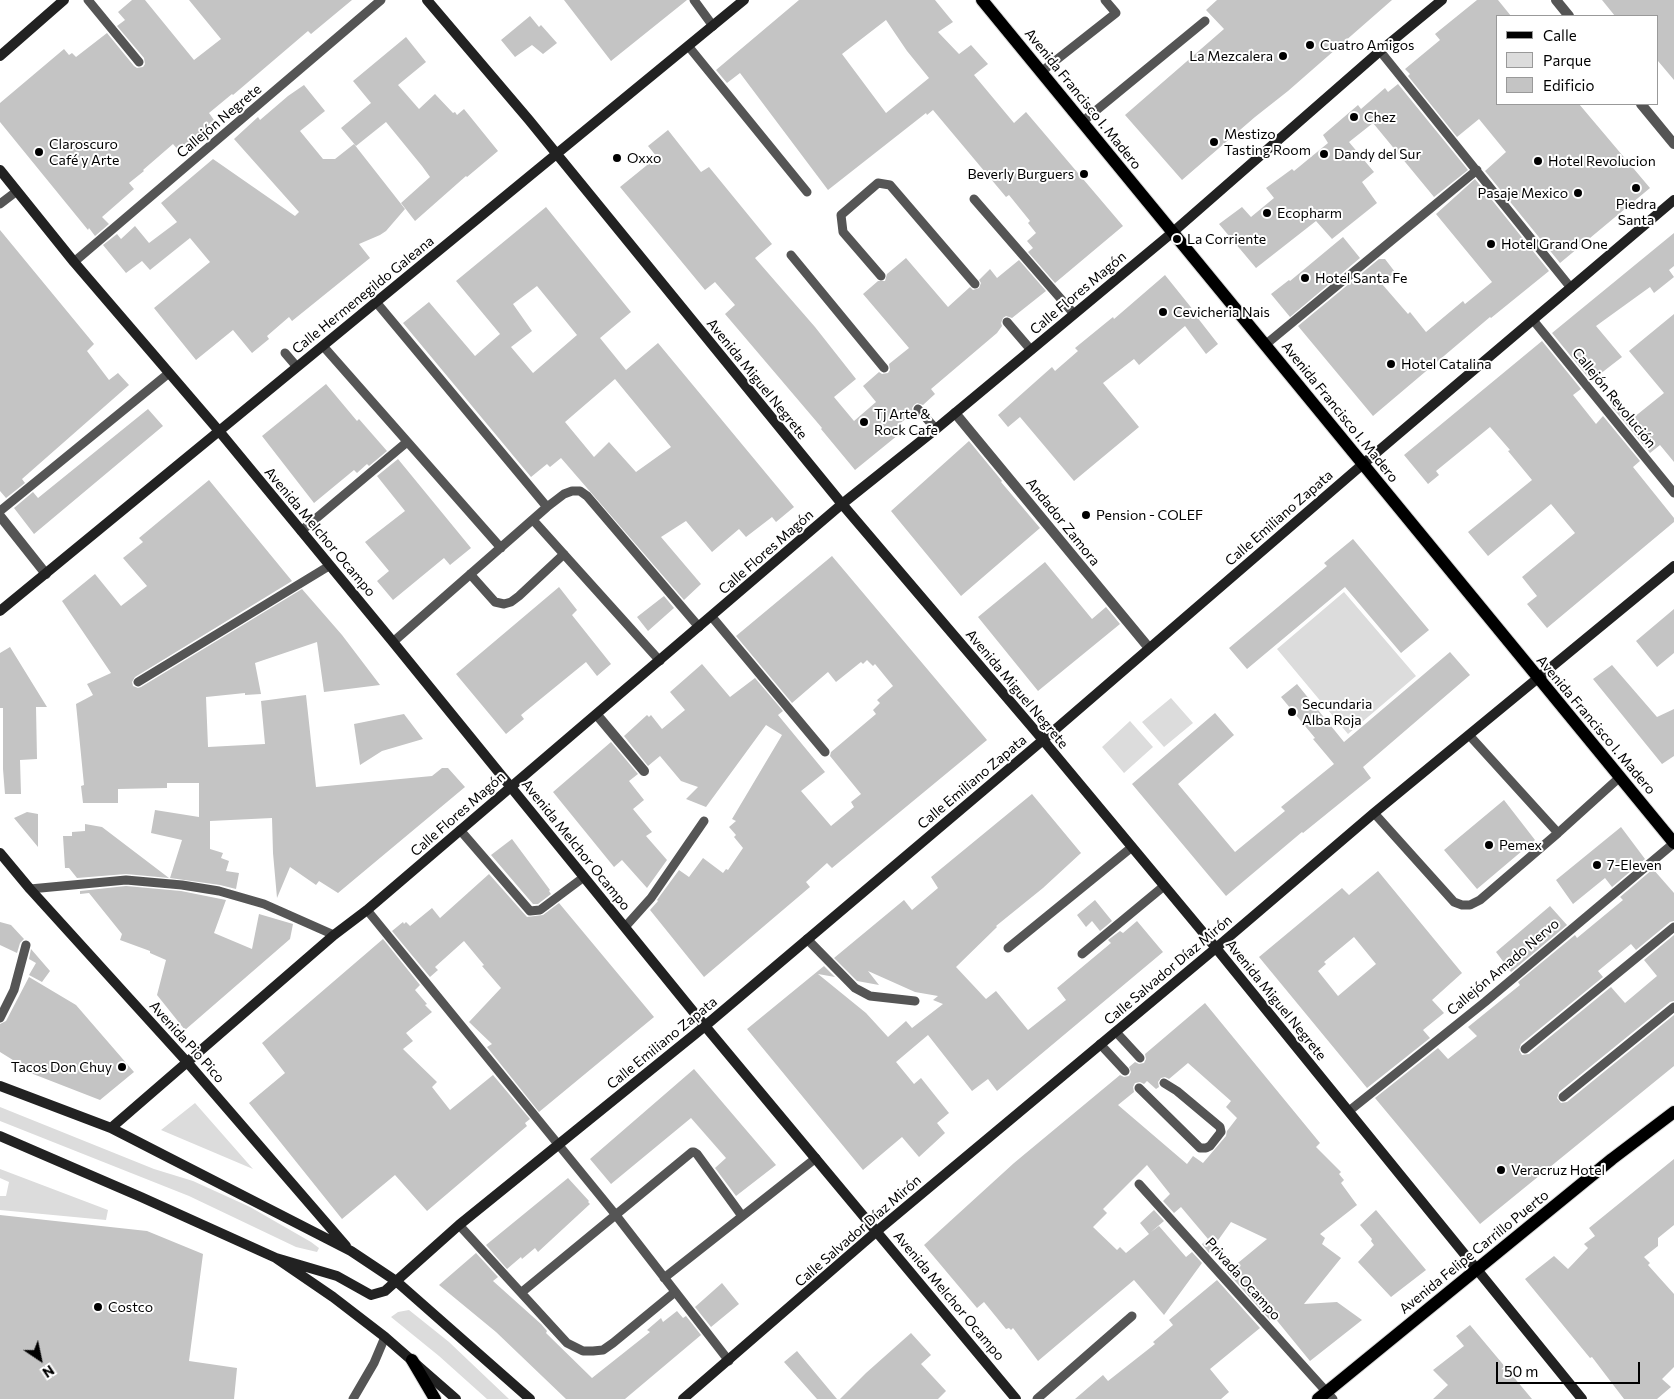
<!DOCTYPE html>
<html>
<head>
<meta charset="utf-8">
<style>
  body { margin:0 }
  #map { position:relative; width:1674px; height:1399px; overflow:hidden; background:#fff; font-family:Commissioner,sans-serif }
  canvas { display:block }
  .legend { position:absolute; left:1496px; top:15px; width:162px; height:90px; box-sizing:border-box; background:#fff; border:1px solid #999; margin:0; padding:6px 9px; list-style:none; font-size:15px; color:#000 }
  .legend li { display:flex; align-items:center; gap:10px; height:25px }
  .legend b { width:25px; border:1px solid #999 }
  .north { position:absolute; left:15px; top:1334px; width:50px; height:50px; -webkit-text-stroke:4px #fff; paint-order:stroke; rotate:146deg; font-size:14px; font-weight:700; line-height:20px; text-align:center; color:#000 }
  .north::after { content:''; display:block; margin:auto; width:18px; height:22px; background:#000; clip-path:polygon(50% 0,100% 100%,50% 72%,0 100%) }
  .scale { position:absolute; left:1496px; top:1362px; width:144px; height:22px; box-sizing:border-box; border:2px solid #000; border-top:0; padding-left:6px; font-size:15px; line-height:18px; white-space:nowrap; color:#000; -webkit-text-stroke:4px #fff; paint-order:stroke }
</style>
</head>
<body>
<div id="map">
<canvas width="1674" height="1399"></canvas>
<ul class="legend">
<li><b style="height:6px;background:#000"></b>Calle</li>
<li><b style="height:14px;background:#dcdcdc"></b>Parque</li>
<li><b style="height:14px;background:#c4c4c4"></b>Edificio</li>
</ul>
<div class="north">N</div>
<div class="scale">50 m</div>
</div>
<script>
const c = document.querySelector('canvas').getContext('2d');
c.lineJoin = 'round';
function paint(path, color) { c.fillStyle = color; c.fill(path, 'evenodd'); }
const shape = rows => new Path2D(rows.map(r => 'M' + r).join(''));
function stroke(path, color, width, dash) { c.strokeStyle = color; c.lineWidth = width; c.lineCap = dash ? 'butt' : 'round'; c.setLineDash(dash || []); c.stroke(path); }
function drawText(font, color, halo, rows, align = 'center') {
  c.font = font + ' Commissioner,sans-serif'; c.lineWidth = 4; c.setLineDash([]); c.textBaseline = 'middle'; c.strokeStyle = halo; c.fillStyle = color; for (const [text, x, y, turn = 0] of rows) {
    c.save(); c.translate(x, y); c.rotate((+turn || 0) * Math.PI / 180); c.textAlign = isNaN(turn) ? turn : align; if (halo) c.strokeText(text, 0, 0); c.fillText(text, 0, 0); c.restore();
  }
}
const green = shape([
  [1344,592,1416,676,1348,734,1277,649],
  [1171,698,1193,723,1164,747,1142,722],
  [1130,721,1153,747,1124,773,1102,747],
  [195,1103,253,1169,161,1130],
  [0,1107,154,1169,193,1181,250,1207,311,1242,319,1248,317,1252,296,1247,189,1196,0,1121],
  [0,1169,108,1210,106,1220,0,1210,0,1196,6,1196,9,1182,0,1178],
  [409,1310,449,1342,509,1399,487,1399,439,1356,391,1317,398,1312]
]);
const building = shape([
  [132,0,145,0,194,60,221,39,189,0,352,0,311,34,308,31,233,95,232,94,209,113,214,120,179,151,173,144,143,170,144,171,129,183,134,189,102,217,109,224,95,236,89,228,88,230,0,122,0,103,64,49,69,55,72,53,76,57,107,33,134,66,137,68,143,67,145,64,144,58,117,26,125,20,118,12],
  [564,0,687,0,611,61],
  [799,0,935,0,953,22,938,32,959,54,971,45,988,64,974,75,1014,123,1026,112,1123,226,1055,283,1028,252,1033,248,1027,241,1036,233,1028,223,1030,221,1009,195,1006,197,933,110,927,115,926,113,828,190,740,73,727,83,716,70],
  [886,20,907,51,929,78,886,113,842,54],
  [1217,0,1392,0,1288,91,1255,117,1182,180,1125,115,1224,29,1206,10],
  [1477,0,1498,0,1511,16,1498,16,1498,104,1579,104,1650,188,1560,263,1485,171,1506,152,1479,119,1457,137,1408,76,1410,74,1405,69,1440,40,1435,34],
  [1602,0,1674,0,1674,80,1658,61,1658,16,1615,16],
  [530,16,539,27,541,25,557,43,543,54,532,45,515,57,501,40],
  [406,37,426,62,398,85,419,109,435,94,453,113,455,112,457,115,464,109,498,151,467,177,466,176,415,221,401,203,430,177,422,166,386,122,356,146,341,128,371,103,353,81],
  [1398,84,1468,170,1434,197,1373,123,1349,142,1374,172,1362,182,1377,203,1332,239,1316,221,1256,268,1219,224,1242,207,1251,217,1274,198,1266,188,1292,169,1294,171,1328,143,1323,135,1358,105,1361,109,1385,88,1388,92],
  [304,85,325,111,300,131,323,159,335,159,354,144,405,209,386,231,380,235,359,244,370,258,292,321,289,317,267,336,269,339,252,353,233,330,196,360,154,308,210,262,190,238,150,270,142,261,126,273,103,245,117,234,121,239,135,226,149,243,177,222,161,203,213,159,295,216,299,212,234,139,258,117,260,120,288,96],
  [668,130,701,172,709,167,772,244,755,258,815,327,856,379,834,397,854,421,876,402,863,386,879,372,882,374,888,373,890,370,889,364,909,348,863,294,878,281,885,281,887,274,906,258,948,307,970,287,973,290,979,288,981,283,979,280,990,269,997,278,1019,260,1046,291,1012,318,1006,316,1003,318,1001,323,1002,326,997,333,931,389,935,394,923,405,917,403,914,405,912,408,913,413,893,429,898,435,855,470,821,429,822,428,725,314,735,305,715,282,705,290,620,187,657,157,648,146],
  [1475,179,1549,271,1491,318,1490,317,1373,416,1298,326,1379,259,1385,259,1395,272,1382,284,1408,314,1410,312,1426,332,1463,301,1465,304,1492,282,1436,214],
  [546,207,631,312,600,338,626,370,658,343,794,507,776,522,772,517,746,537,739,529,712,552,686,521,661,537,701,584,684,600,561,458,550,467,547,464,531,477,403,323,429,302,475,356,500,334,456,281],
  [537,286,577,335,533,373,511,347,532,331,513,304],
  [615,379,671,447,636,472,609,442,594,457,565,422],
  [0,230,94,344,87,351,109,380,118,373,129,385,22,479,25,483,6,498,0,491],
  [1674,233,1674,266,1669,270,1674,277,1654,293,1650,287,1596,326,1622,357,1591,381,1552,333],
  [1343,237,1360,258,1290,317,1271,294,1289,280,1290,281],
  [1165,275,1198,316,1197,317,1218,344,1206,354,1185,326,1139,365,1134,359,1103,383,1139,427,1074,481,1020,417,1008,427,998,415,1052,367,1055,371,1078,351,1075,348,1113,317,1114,319],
  [1674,314,1674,462,1660,445,1650,453,1612,407,1616,403,1633,418,1664,393,1629,351],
  [1542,341,1581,389,1573,395,1596,424,1603,416,1640,461,1633,467,1674,518,1674,522,1547,628,1527,604,1537,596,1522,577,1575,533,1551,504,1488,556,1468,532,1532,480,1508,451,1510,450,1490,427,1436,471,1439,475,1428,484,1404,455],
  [326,384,357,421,359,419,387,451,369,466,367,464,357,473,354,470,314,503,262,436],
  [148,409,163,426,34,534,14,508,33,492,38,498],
  [969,441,1002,481,1001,482,1040,528,961,596,891,511],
  [398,459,471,548,450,565,444,558,393,600,377,581,389,571,365,542,405,511,377,476],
  [209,480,292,581,135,677,132,682,133,686,138,688,141,687,302,589,342,635,380,685,324,692,317,642,255,663,261,694,245,695,245,693,206,697,208,747,265,744,261,701,306,695,316,787,432,776,442,768,448,768,465,787,338,893,319,881,316,885,290,867,277,898,273,853,272,818,210,821,210,849,223,853,221,858,229,861,226,871,239,873,236,889,220,885,170,878,182,840,151,833,155,810,199,817,199,783,167,783,167,788,118,789,118,803,83,803,81,786,84,785,76,704,93,695,87,684,111,673,62,601,95,574,121,606,147,586,123,558,143,542,139,538],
  [1353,539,1429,630,1401,653,1345,587,1247,669,1229,648,1327,566,1324,563],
  [832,556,987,740,832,868,827,863,806,882,810,887,704,977,650,910,658,901,657,900,679,870,689,877,703,858,723,873,726,869,728,870,743,848,734,837,736,835,729,827,736,821,732,819,782,735,766,725,706,807,686,799,698,787,681,781,660,756,648,766,624,736,647,715,649,717,651,715,662,729,685,710,670,692,702,664,730,697,755,678,783,711,778,715,825,772,801,791,831,826,854,807,851,802,861,794,830,756,831,752,876,714,873,710,880,703,877,700,893,686,875,664,873,666,867,660,863,664,861,662,836,682,828,672,792,703,736,636],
  [1045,562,1092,619,1106,607,1120,624,1038,691,978,617],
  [559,587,577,610,572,615,611,664,597,676,586,662,521,715,524,719,506,734,456,674],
  [664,596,674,608,648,631,637,617],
  [1674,609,1674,653,1657,667,1636,641],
  [10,647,47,707,36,707,37,759,20,760,21,794,5,794,3,769,3,708,0,708,0,653],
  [1450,652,1470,675,1363,767,1371,778,1303,833,1302,832,1226,896,1132,784,1215,713,1234,735,1178,784,1235,852,1285,811,1281,807,1334,764,1313,739,1315,738,1281,697,1297,684,1344,742],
  [1612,665,1657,717,1674,709,1674,756,1662,764,1593,679],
  [404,714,423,739,382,751,360,765,354,724],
  [611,742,638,774,629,781,644,800,633,809,652,832,646,836,667,860,647,888,622,860,614,867,553,792],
  [1032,794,1081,853,1043,888,996,926,997,927,956,967,986,999,996,991,1028,1030,1066,1000,1057,988,1111,943,1108,940,1120,931,1123,933,1137,921,1163,952,997,1091,988,1079,972,1091,928,1035,896,1062,914,1084,921,1078,949,1113,937,1123,945,1133,919,1157,902,1137,863,1170,747,1029,824,966,835,977,818,974,866,1013,888,1037,906,1021,912,1028,943,1004,933,1000,938,996,915,992,868,971,879,985,857,981,834,958,904,900,912,910,938,888,931,877],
  [1504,800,1535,840,1477,889,1444,850],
  [27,812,38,814,38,847,14,818],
  [85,824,102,827,169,878,126,874,77,878,69,868,65,868,63,836,72,836,72,832,85,831],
  [1621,827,1645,859,1612,887,1605,878,1573,904,1556,880],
  [512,839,550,890,549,891,551,894,538,904,533,904,491,855],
  [1653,869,1674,893,1674,921,1670,922,1636,950,1631,944,1598,971,1603,977,1521,1044,1519,1050,1522,1055,1529,1054,1611,987,1625,1003,1657,976,1644,960,1674,935,1674,1001,1670,1002,1559,1092,1557,1098,1561,1103,1567,1102,1674,1015,1674,1066,1480,1224,1375,1098,1438,1048,1448,1059,1477,1036,1468,1027,1520,985,1518,982,1575,935,1577,938,1623,900,1620,897],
  [1378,871,1462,973,1432,1000,1444,1013,1423,1030,1430,1038,1367,1088,1259,957,1342,888,1349,895],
  [1354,937,1376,964,1338,996,1318,971,1326,964,1324,962],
  [489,874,527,917,543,915,559,903,654,1017,539,1112,487,1047,492,1044,469,1022,501,988,482,966,484,965,464,941,435,967,438,970,430,977,392,931,403,922,404,924,406,922,410,926,432,908,440,918],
  [126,886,181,891,226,900,214,933,252,949,259,914,293,924,290,939,185,1030,157,995,166,960,150,953,150,951,120,940,122,934,89,893,80,894,80,891],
  [1095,900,1112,921,1100,931,1092,921,1086,927,1077,915],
  [1550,906,1567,925,1511,972,1496,952],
  [0,922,11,925,24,939,20,943,17,953,0,945],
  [383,939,420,985,415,990,427,1004,425,1005,432,1012,406,1033,413,1041,403,1049,437,1082,432,1087,450,1110,493,1075,530,1119,525,1123,527,1126,427,1211,395,1175,342,1219,249,1103,285,1073,262,1043],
  [31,949,50,971,42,982,29,975,36,963,29,959],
  [29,977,76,1005,134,1072,100,1100,28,1072,29,1070,0,1052,0,1024,6,1021],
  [1205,1003,1320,1143,1316,1147,1341,1172,1339,1174,1344,1180,1341,1183,1357,1205,1320,1234,1325,1238,1322,1244,1341,1258,1304,1304,1337,1302,1362,1320,1310,1361,1274,1317,1270,1320,1227,1272,1267,1239,1231,1222,1209,1253,1202,1244,1208,1239,1181,1207,1174,1213,1163,1201,1170,1194,1147,1165,1103,1209,1107,1213,1093,1227,1117,1250,1120,1247,1126,1253,1149,1234,1140,1223,1154,1210,1164,1221,1151,1232,1159,1226,1186,1257,1192,1252,1202,1263,1164,1315,1134,1280,1038,1361,1013,1328,1011,1330,1009,1328,1006,1329,984,1302,977,1308,924,1245,1014,1163,1120,1075,1124,1077,1129,1076,1131,1072,1129,1067,1135,1062,1139,1064,1144,1063,1146,1059,1145,1054],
  [1188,1063,1231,1101,1226,1107,1237,1118,1227,1131,1226,1136,1203,1163,1193,1156,1187,1164,1118,1105,1134,1092,1133,1087,1135,1083,1140,1082,1144,1084,1147,1081,1156,1089,1159,1087,1158,1082,1161,1078,1165,1077,1169,1079],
  [694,1069,776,1165,736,1196,715,1168,726,1158,691,1118,611,1184,590,1159],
  [1674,1159,1674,1225,1658,1238,1658,1246,1644,1257,1650,1263,1648,1265,1674,1294,1674,1367,1662,1379,1671,1387,1657,1399,1624,1399,1592,1357,1590,1358,1525,1279,1554,1256,1568,1269,1588,1248,1584,1244,1595,1236,1589,1228],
  [568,1178,589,1201,588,1202,590,1204,538,1252,535,1248,522,1259,521,1257,507,1269,486,1245],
  [1376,1210,1426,1270,1391,1297,1358,1262,1374,1245,1371,1241,1372,1239,1360,1225],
  [0,1215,147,1231,203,1254,189,1361,237,1368,234,1399,0,1399],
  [476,1253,498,1277,493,1281,541,1324,547,1331,546,1333,592,1378,650,1332,647,1330,661,1318,663,1322,677,1311,683,1318,686,1316,701,1335,625,1399,566,1399,496,1332,439,1285],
  [1217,1280,1260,1328,1210,1369,1229,1392,1221,1399,1075,1399,1103,1375,1108,1381,1155,1344,1153,1342,1173,1325,1169,1320],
  [722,1283,739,1304,711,1327,695,1307],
  [1470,1325,1496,1356,1532,1399,1433,1399,1448,1385,1433,1370,1464,1346,1456,1336],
  [911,1333,931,1355,921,1364,946,1391,938,1399,840,1399,866,1373],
  [797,1351,837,1399,817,1399,784,1362]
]);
const lane = shape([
  [88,0,139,62],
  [694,0,713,26],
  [689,47,807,192],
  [1380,51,1571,288],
  [1041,72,1116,13,1105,0],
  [1082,122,1205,21],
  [974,199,1074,314],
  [0,204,17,191],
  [791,255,884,368],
  [74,262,381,0],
  [881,276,843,232,841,215,878,183,890,185,975,284],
  [376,302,547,507],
  [1533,320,1674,493],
  [1007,322,1031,350],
  [1265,345,1477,170],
  [323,346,501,548],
  [285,353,297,367],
  [918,409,936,429],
  [0,511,169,373],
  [533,520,660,661],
  [301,531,407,442],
  [470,574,495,602,504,604,511,602,519,596,564,554],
  [712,617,825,752],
  [393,642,547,507,564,494,572,491,580,491,587,496,699,627],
  [138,682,329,566],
  [1374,813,1454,902,1462,905,1470,905,1480,900,1558,833,1469,735],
  [460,830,530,911,540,910,584,877],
  [1558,833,1620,777],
  [30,889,126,880,182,885,219,891,264,904,334,935],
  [367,910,615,1214,729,1361],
  [625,927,651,898,704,821],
  [807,939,855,988,870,996,915,1001],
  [1008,948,1132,847],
  [1082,954,1164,886],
  [0,1018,14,990,26,945],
  [1116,1032,1140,1058],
  [1100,1044,1125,1071],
  [1525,1049,1674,927],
  [1139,1088,1200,1148,1206,1148,1210,1146,1221,1132,1220,1127,1177,1091,1164,1083],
  [1563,1097,1674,1007],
  [1349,1111,1485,1002,1674,843],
  [1139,1184,1333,1399],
  [459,1225,567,1343,583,1351,593,1351,603,1350,613,1343,675,1292],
  [664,1278,816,1158],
  [522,1292,692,1152,694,1152,697,1154,742,1216],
  [353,1399,374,1363,385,1337],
  [1037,1399,1132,1316]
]);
const street = shape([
  [1556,0,1569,16],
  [1641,104,1674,144],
  [955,413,1149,648],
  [0,516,46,574],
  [597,715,644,771]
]);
const secondary = shape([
  [427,0,529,120,842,504,1043,740,1216,948,1582,1399],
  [0,56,64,0],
  [0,170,74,262,219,431,393,642,705,1026,1016,1399],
  [0,611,744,0],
  [0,853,30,889,187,1062,346,1246],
  [0,1086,111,1128,351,1251,396,1281,530,1399],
  [111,1128,334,935,367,910,842,504,936,429,1173,232,1380,51,1442,0],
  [0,1136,141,1197,276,1258,333,1297,385,1337,456,1399],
  [276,1258,337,1276,371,1295,385,1291,459,1225,705,1026,1043,740,1363,464,1674,200],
  [683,1399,877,1231,1216,948,1374,813,1674,566]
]);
const primary = shape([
  [982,0,1674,843],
  [412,1360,435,1399],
  [1318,1399,1612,1159,1674,1112]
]);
const markers = [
  [1310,45,5,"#000"],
  [1283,56,5,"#000"],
  [1354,117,5,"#000"],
  [1214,142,5,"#000"],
  [39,152,5,"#000"],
  [1324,154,5,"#000"],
  [617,158,5,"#000"],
  [1538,161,5,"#000"],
  [1084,174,5,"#000"],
  [1636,188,5,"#000"],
  [1578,193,5,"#000"],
  [1267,213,5,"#000"],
  [1177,239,5,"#000"],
  [1491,244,5,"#000"],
  [1305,278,5,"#000"],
  [1163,312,5,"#000"],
  [1391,364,5,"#000"],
  [864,422,5,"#000"],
  [1086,515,5,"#000"],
  [1292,712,5,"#000"],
  [1489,845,5,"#000"],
  [1597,865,5,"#000"],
  [122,1067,5,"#000"],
  [1501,1170,5,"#000"],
  [98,1307,5,"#000"]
];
const poiNames = [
  ["Cuatro Amigos",1320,45],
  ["La Mezcalera",1273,56,"right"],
  ["Chez",1364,117],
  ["Mestizo",1224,134],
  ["Tasting Room",1224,150],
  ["Claroscuro",49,144],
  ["Café y Arte",49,160],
  ["Dandy del Sur",1334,154],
  ["Oxxo",627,158],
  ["Hotel Revolucion",1548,161],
  ["Beverly Burguers",1074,174,"right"],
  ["Pasaje Mexico",1568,193,"right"],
  ["Piedra",1636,204,"center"],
  ["Santa",1636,220,"center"],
  ["Ecopharm",1277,213],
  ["La Corriente",1187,239],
  ["Hotel Grand One",1501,244],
  ["Hotel Santa Fe",1315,278],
  ["Cevicheria Nais",1173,312],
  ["Hotel Catalina",1401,364],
  ["Tj Arte &",874,414],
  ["Rock Cafe",874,430],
  ["Pension - COLEF",1096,515],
  ["Secundaria",1302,704],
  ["Alba Roja",1302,720],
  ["Pemex",1499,845],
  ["7-Eleven",1607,865],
  ["Tacos Don Chuy",112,1067,"right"],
  ["Veracruz Hotel",1511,1170],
  ["Costco",108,1307]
];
const streetNames = [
  ["Avenida Francisco I. Madero",1083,99,51],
  ["Callejón Negrete",219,121,-40],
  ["Calle Flores Magón",1078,293,-40],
  ["Calle Hermenegildo Galeana",363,295,-39],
  ["Avenida Miguel Negrete",757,379,51],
  ["Callejón Revolución",1614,398,51],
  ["Avenida Francisco I. Madero",1340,412,51],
  ["Calle Emiliano Zapata",1279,518,-41],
  ["Andador Zamora",1063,522,51],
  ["Avenida Melchor Ocampo",320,532,50],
  ["Calle Flores Magón",766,552,-41],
  ["Avenida Miguel Negrete",1017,689,50],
  ["Avenida Francisco I. Madero",1596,725,50],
  ["Calle Emiliano Zapata",972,782,-40],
  ["Calle Flores Magón",458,814,-41],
  ["Avenida Melchor Ocampo",576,845,51],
  ["Callejón Amado Nervo",1503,967,-40],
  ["Calle Salvador Díaz Mirón",1168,970,-40],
  ["Avenida Miguel Negrete",1276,1000,51],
  ["Avenida Pio Pico",187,1042,48],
  ["Calle Emiliano Zapata",662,1043,-39],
  ["Calle Salvador Díaz Mirón",858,1231,-41],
  ["Avenida Felipe Carrillo Puerto",1474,1252,-39],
  ["Privada Ocampo",1243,1279,48],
  ["Avenida Melchor Ocampo",949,1296,50]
];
paint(green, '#dcdcdc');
paint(building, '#c4c4c4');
stroke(primary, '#dbdbdb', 14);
stroke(lane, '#555', 9);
stroke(street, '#555', 10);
stroke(secondary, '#222', 10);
stroke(primary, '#000', 12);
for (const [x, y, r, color] of markers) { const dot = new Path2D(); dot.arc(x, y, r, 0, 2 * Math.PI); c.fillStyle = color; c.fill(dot); stroke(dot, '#fff', 2); }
drawText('14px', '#000', '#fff', poiNames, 'left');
drawText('14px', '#000', '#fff', streetNames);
</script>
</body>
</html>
